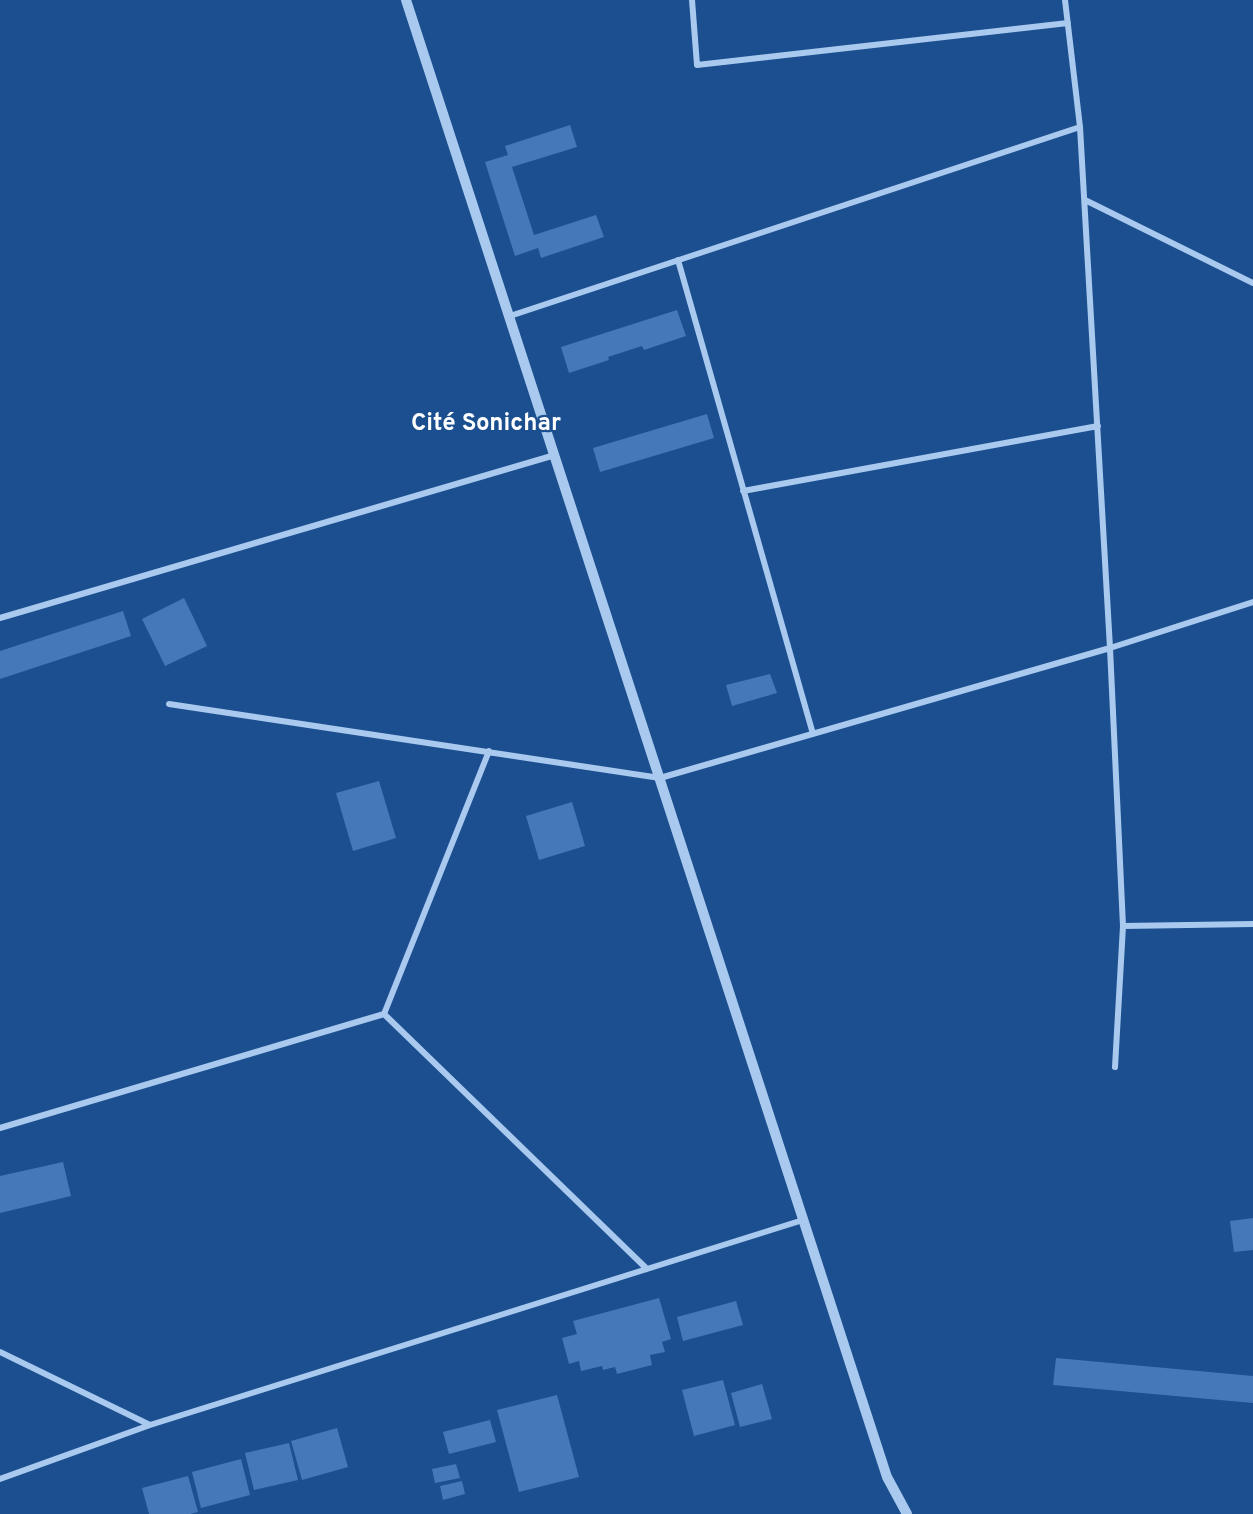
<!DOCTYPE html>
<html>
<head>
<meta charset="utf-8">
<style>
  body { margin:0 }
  canvas { display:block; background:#1b4f8f }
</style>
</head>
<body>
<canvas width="1253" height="1514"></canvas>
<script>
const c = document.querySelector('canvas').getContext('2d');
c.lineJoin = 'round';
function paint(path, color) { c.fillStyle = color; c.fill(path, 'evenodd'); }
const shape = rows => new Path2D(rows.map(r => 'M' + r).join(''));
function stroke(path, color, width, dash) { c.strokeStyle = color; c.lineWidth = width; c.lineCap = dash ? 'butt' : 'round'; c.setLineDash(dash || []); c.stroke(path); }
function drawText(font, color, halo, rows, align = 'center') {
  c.font = font + ' Overpass,sans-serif'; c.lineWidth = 4.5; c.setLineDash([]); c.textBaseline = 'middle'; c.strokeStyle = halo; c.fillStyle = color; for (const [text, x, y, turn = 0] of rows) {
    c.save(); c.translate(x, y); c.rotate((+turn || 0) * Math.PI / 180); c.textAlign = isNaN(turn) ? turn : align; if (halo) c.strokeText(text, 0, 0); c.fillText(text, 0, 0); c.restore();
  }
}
const building = shape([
  [570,125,577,147,512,167,534,235,596,215,604,237,541,258,538,248,515,256,485,162,508,155,505,146],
  [677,310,686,336,644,350,642,346,608,357,609,360,569,373,561,347],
  [707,414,714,438,600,472,593,448],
  [184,598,207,646,165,666,142,619],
  [123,611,131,636,0,679,0,651],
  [770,674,777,693,732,706,726,685],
  [379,781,396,838,353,851,336,793],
  [572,802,585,846,539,860,526,816],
  [63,1162,71,1196,0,1213,0,1176],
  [1253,1218,1253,1250,1234,1252,1230,1221],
  [659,1298,671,1339,662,1342,665,1352,650,1355,652,1365,617,1374,615,1367,603,1370,602,1366,581,1371,579,1361,569,1364,562,1338,577,1334,573,1321],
  [736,1301,743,1325,683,1341,677,1317],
  [1056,1358,1253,1376,1253,1403,1053,1385],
  [723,1380,735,1425,694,1436,682,1390],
  [762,1384,772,1419,740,1427,731,1393],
  [557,1395,579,1477,519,1492,497,1410],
  [490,1420,496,1442,449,1454,443,1432],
  [337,1428,348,1467,302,1480,291,1441],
  [289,1443,298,1480,254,1490,245,1453],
  [241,1459,250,1495,201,1508,192,1472],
  [456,1464,460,1478,435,1483,432,1469],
  [188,1476,198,1512,190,1514,149,1514,142,1488],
  [462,1481,465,1494,443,1500,440,1486]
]);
const minor = shape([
  [692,0,697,65,1068,23],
  [1065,0,1080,127,1110,648,1123,926,1115,1067],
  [1085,200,1253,283],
  [678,260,813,734],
  [510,316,1080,127],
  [743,491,1098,426],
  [0,618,555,455],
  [169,704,660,778,1110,648,1253,602],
  [1123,926,1253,924],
  [384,1014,489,751],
  [0,1128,384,1014,647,1269],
  [0,1352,150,1425,803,1220],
  [0,1479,150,1425]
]);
const tertiary = shape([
  [406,0,887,1477,907,1514]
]);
const districtNames = [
  ["Cité Sonichar",486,425]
];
paint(building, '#4478b7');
stroke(minor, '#a9c9ee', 6);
stroke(tertiary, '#a9c9ee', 10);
drawText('bold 24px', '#fff', '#1b4f8f', districtNames);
</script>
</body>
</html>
